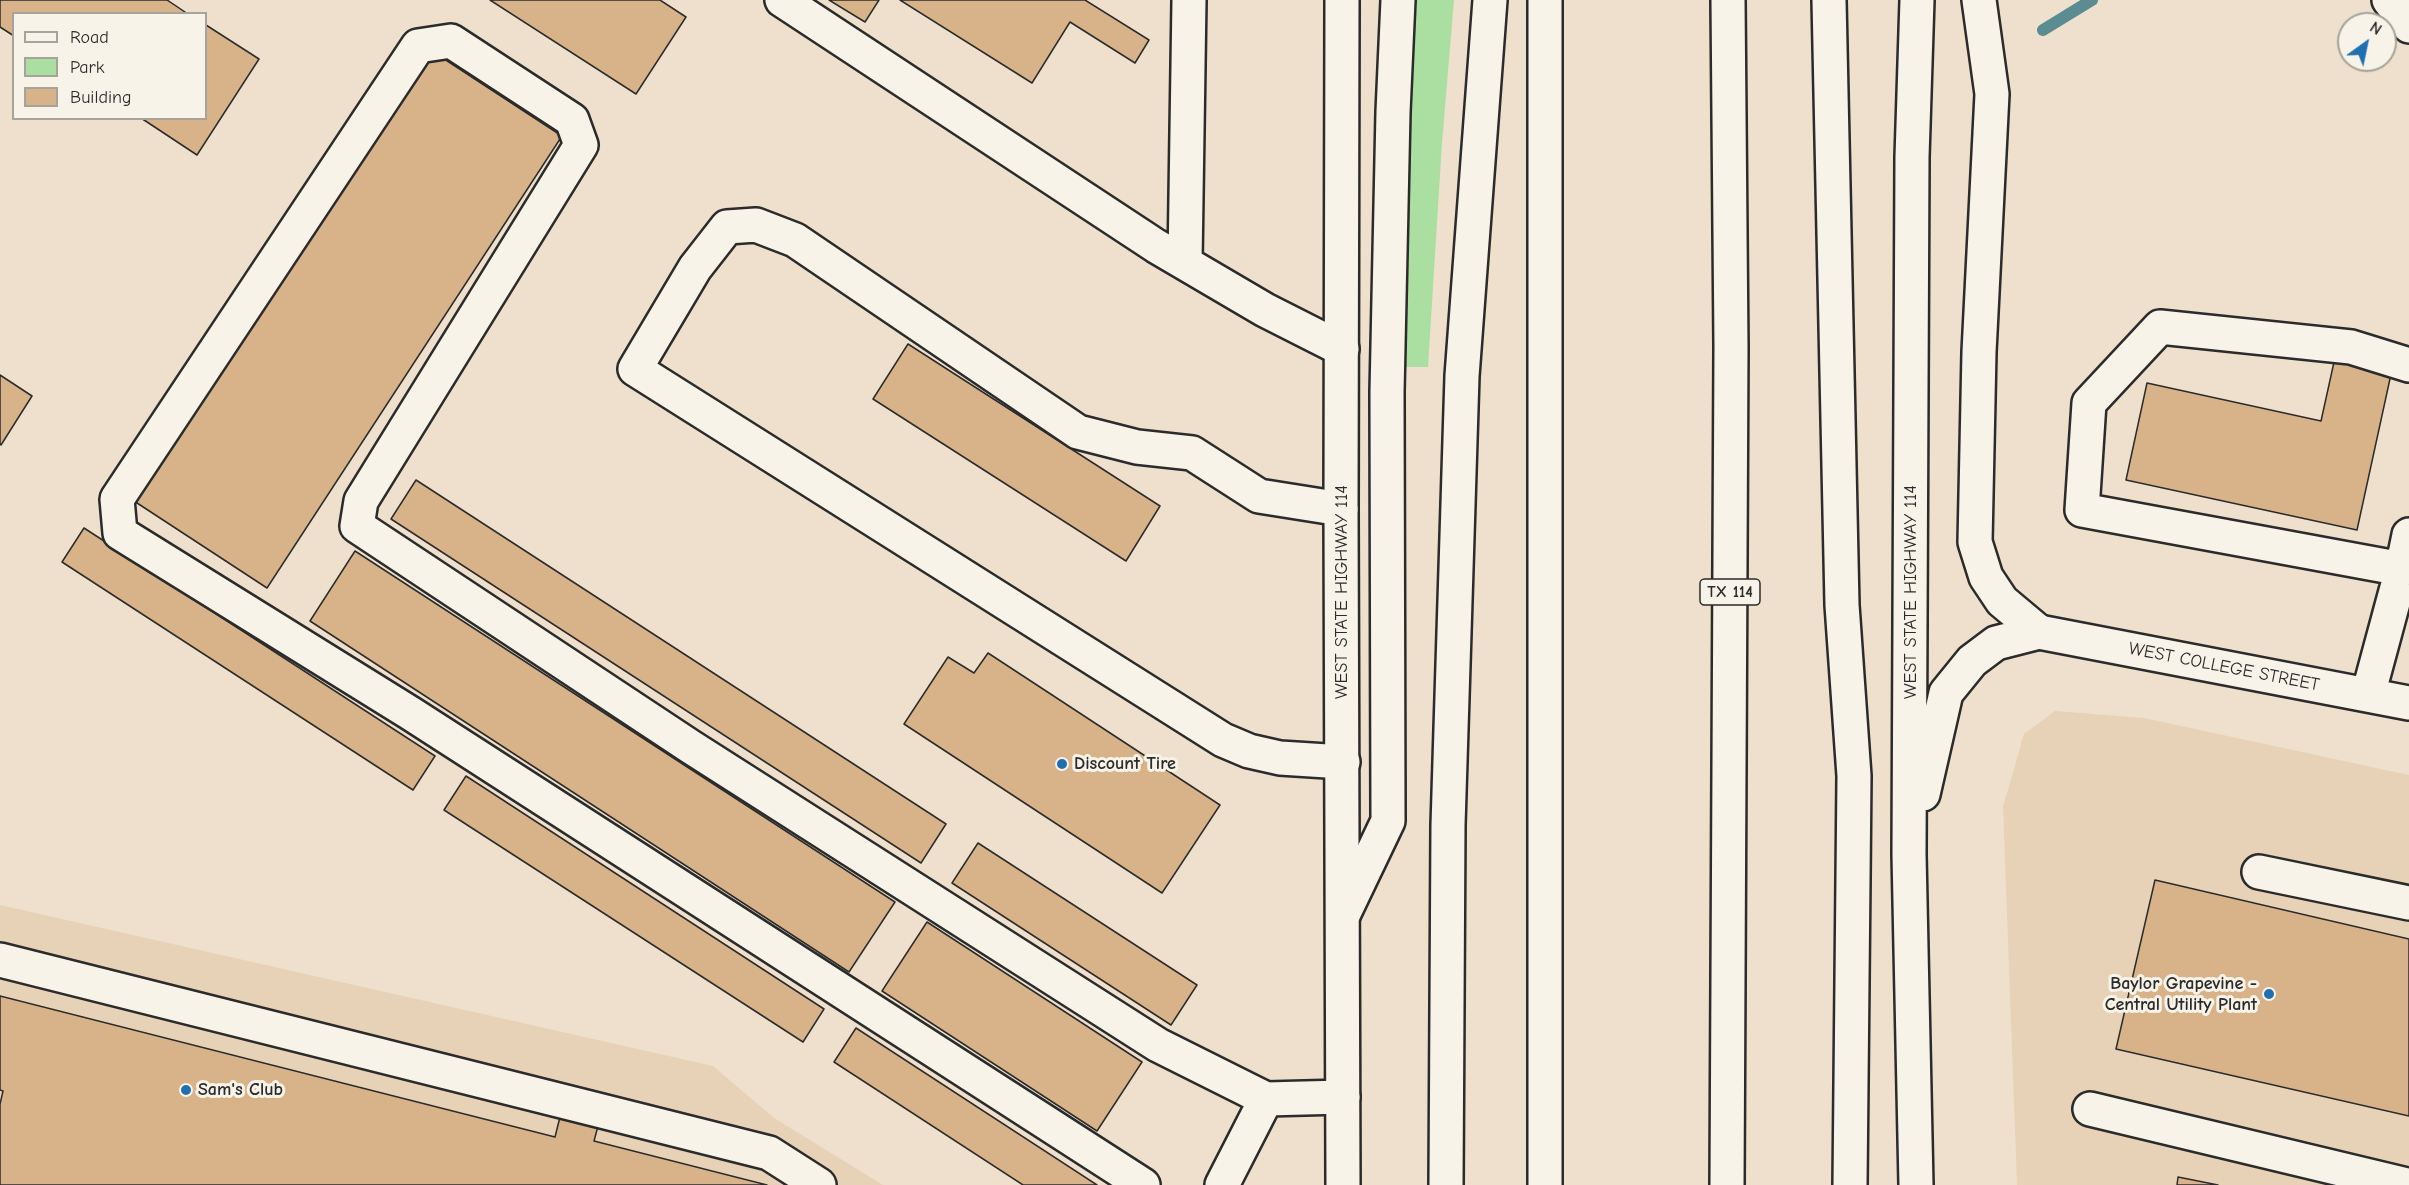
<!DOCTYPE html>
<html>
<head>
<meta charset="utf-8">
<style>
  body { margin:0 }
  #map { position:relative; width:2409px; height:1185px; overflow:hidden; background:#eee0cc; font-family:"Comic Neue",sans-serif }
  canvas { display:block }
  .legend { position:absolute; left:12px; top:12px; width:195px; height:108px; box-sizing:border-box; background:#f7f3e8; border:2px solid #a5a39c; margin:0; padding:8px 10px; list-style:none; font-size:18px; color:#2b2b2b }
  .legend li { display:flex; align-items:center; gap:12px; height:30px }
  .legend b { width:30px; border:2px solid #a5a39c }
  .north { position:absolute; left:2337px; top:12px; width:60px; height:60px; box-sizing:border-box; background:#f7f3e8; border:2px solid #a5a39c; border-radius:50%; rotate:33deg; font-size:16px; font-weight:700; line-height:24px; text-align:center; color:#2b2b2b }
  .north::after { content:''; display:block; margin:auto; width:21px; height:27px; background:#1f6fb2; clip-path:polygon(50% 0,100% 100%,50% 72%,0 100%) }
</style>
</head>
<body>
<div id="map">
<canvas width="2409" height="1185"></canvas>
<ul class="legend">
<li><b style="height:8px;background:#f7f3e8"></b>Road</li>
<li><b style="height:16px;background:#abdfa2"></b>Park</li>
<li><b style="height:16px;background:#d8b38a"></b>Building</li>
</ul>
<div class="north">N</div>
</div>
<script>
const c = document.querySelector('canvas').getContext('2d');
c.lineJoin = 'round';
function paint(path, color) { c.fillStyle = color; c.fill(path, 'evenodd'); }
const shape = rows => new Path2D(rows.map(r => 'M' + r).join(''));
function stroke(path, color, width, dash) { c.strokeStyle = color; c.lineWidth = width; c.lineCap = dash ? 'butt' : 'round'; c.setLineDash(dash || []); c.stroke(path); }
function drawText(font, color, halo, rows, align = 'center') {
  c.font = font + ' "Comic Neue",sans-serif'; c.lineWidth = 6; c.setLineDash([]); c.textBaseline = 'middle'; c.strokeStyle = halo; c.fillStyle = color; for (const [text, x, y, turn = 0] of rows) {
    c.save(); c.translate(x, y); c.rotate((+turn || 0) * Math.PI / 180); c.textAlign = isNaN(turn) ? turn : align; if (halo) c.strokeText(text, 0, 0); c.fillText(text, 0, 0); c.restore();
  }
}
const built = shape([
  [2055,711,2144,718,2409,775,2409,1185,2017,1185,2003,807,2024,734],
  [0,905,713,1066,774,1118,883,1185,0,1185]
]);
const green = shape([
  [1413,0,1454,0,1442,143,1428,367,1403,367,1408,138]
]);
const stream = shape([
  [2043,30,2092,0]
]);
const building = shape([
  [0,0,167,0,188,14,14,14,14,36,0,27,0,0],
  [490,0,660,0,686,17,636,94,490,0],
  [829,0,879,0,865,22,829,0],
  [900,0,1085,0,1149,40,1135,63,1070,22,1032,83,900,0],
  [206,25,259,59,197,155,141,118,206,118,206,25],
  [429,49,562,136,267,588,134,501,429,49],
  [908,344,1160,506,1126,561,873,399,908,344],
  [2336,353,2393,365,2357,530,2126,480,2147,383,2321,421,2336,353],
  [0,375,32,396,1,445,0,444,0,375],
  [416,480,946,824,921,863,391,519,416,480],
  [84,528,435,756,413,790,62,562,84,528],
  [355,551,895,902,849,972,310,621,355,551],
  [988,653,1220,805,1162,893,904,724,948,657,974,673,988,653],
  [466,776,824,1009,803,1042,444,810,466,776],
  [978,843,1197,985,1171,1025,952,883,978,843],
  [2155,880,2409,939,2409,1116,2116,1049,2155,880],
  [927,922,1142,1062,1097,1131,882,991,927,922],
  [0,996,555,1137,563,1105,601,1115,594,1141,767,1185,0,1185,0,1104,3,1091,0,1090,0,996],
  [856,1028,1097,1185,1023,1185,834,1062,856,1028],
  [2178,1177,2218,1185,2177,1185,2178,1177]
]);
const minor = shape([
  [782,0,1156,246,1265,310,1342,349],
  [2389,0,2409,26],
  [1185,262,1189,0],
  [2409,365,2351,347,2160,327,2089,403,2082,510,2402,569,2409,535],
  [1341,509,1259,496,1192,453,1137,447,1078,432,795,240,756,225,727,227,695,268,635,369,1223,740,1249,751,1280,758,1343,762],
  [2039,632,2409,703],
  [2368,695,2402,569,2409,564],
  [2259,872,2409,903],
  [0,960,769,1153,819,1185],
  [2090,1109,2407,1185],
  [1143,1185,410,713,120,533,117,499,418,46,451,41,572,120,581,145,361,501,357,526,691,747,1158,1045,1266,1099,1343,1097],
  [1222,1185,1266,1099]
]);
const major = shape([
  [1342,0,1341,509,1343,1185],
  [1979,0,1992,94,1979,352,1975,542,1986,577,2002,601,2039,632],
  [1923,794,1946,693,1972,661,1996,643,2039,632],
  [1916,1185,1909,854,1912,157,1917,0]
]);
const highway = shape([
  [1829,0,1842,605,1854,776,1850,1185],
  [1344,913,1388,821,1387,392,1393,112,1398,0],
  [1446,1185,1448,825,1462,376,1490,0],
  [1545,1185,1545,0],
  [1727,1185,1731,347,1728,0]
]);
const markers = [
  [1062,764,6,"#1f6fb2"],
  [2269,994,6,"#1f6fb2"],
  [186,1090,6,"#1f6fb2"]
];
const shields = [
  [1730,592,60]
];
const shieldNames = [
  ["TX 114",1730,592]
];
const streetNames = [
  ["WEST STATE HIGHWAY 114",1342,592,-90],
  ["WEST STATE HIGHWAY 114",1911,592,-90],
  ["WEST COLLEGE STREET",2224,667,11]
];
const poiNames = [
  ["Discount Tire",1074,764],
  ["Baylor Grapevine -",2257,984,"right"],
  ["Central Utility Plant",2257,1005,"right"],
  ["Sam's Club",198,1090]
];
paint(built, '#e7d2b8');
paint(green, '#abdfa2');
stroke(stream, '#5b8c91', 12);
paint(building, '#d8b38a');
stroke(building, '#2b2b2b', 1.5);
stroke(minor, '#2b2b2b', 38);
stroke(major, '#2b2b2b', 38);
stroke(highway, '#2b2b2b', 38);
stroke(minor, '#f7f3e8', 33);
stroke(major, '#f7f3e8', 33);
stroke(highway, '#f7f3e8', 33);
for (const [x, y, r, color] of markers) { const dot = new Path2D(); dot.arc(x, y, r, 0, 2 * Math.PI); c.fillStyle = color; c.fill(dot); stroke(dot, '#f7f3e8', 2); }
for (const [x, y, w] of shields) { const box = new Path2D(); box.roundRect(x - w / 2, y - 13, w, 26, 4.5); c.fillStyle = '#f7f3e8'; c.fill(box); stroke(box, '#2b2b2b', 1.5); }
drawText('bold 16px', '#2b2b2b', null, shieldNames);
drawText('18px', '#2b2b2b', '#f7f3e8', streetNames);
drawText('bold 18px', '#2b2b2b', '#f7f3e8', poiNames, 'left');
</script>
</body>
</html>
